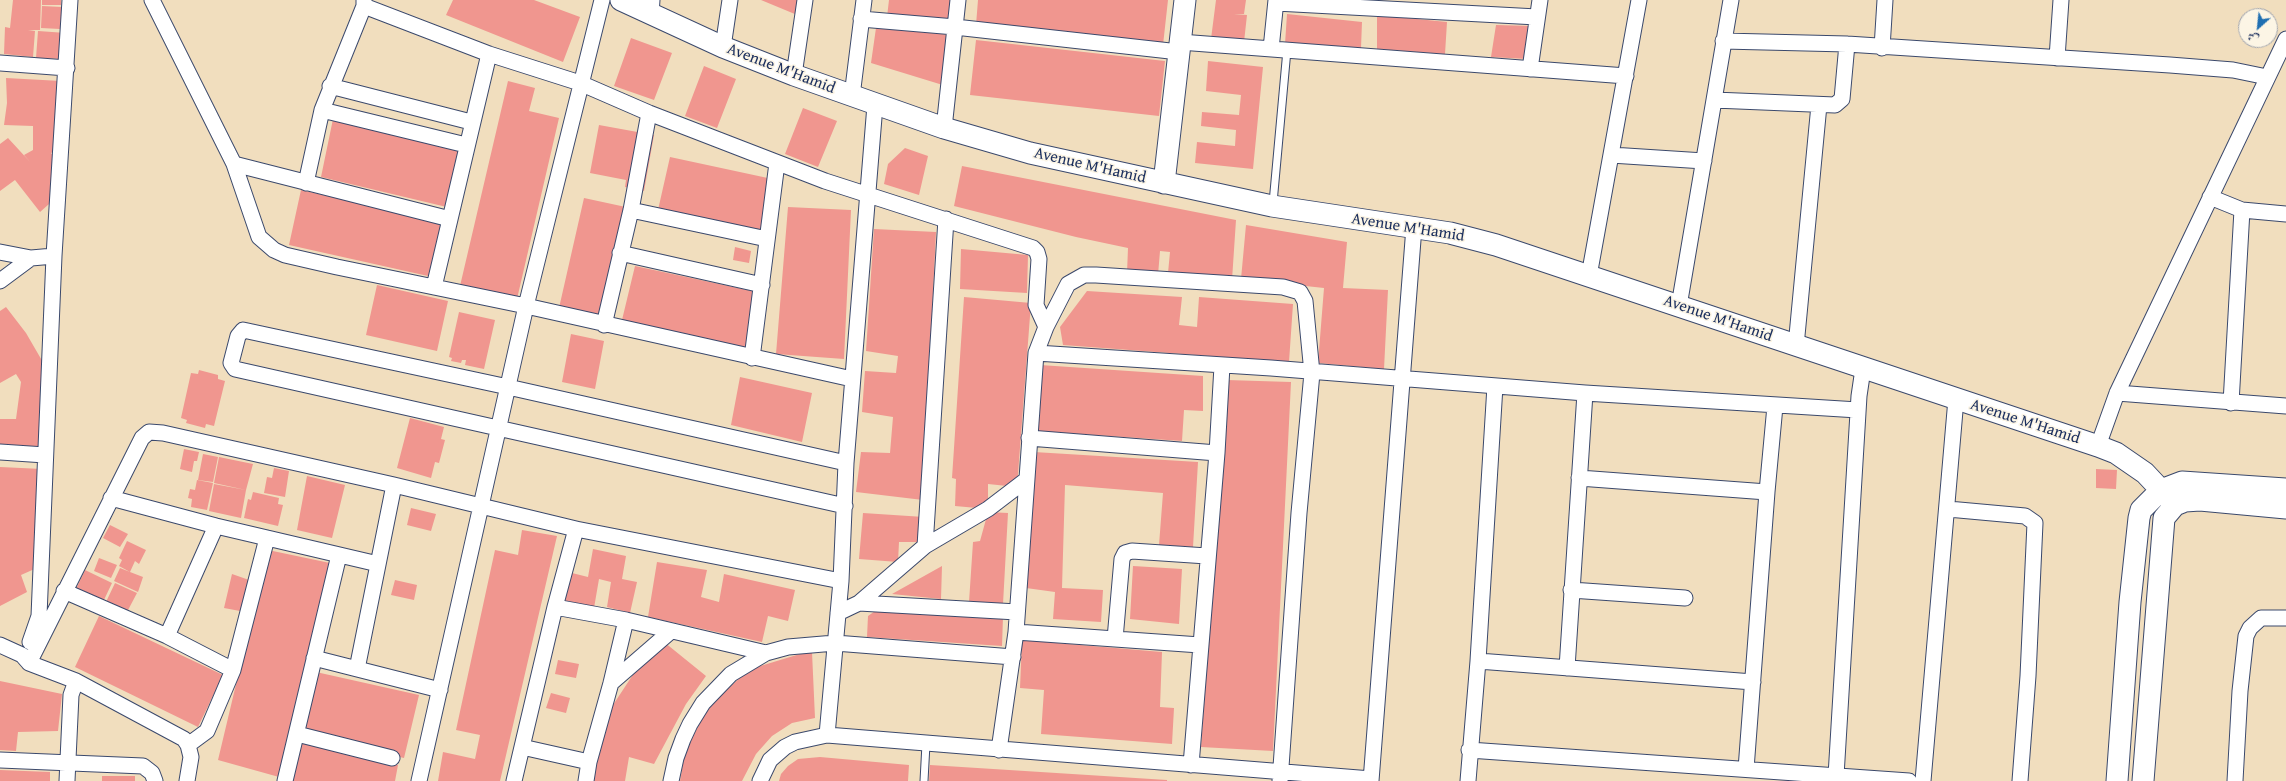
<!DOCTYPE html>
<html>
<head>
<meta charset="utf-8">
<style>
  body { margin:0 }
  #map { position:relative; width:2286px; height:781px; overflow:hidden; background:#f1debe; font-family:"Gentium Book Plus",Amiri,serif }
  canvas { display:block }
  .north { position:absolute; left:2238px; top:8px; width:40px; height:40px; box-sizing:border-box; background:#fcf5e5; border:1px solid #a2a6af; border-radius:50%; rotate:207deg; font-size:11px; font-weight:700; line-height:16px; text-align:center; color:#1b2f5e }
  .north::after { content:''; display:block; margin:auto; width:14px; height:18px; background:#1f6fb2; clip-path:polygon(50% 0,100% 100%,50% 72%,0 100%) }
</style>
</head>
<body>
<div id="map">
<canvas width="2286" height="781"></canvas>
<div class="north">ش</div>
</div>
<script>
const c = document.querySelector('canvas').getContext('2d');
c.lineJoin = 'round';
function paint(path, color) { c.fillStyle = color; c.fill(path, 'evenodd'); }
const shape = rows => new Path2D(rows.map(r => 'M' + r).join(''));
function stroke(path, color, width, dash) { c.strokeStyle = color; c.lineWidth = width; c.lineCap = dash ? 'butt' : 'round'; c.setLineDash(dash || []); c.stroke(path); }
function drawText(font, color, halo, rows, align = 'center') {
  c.font = font + ' "Gentium Book Plus",serif'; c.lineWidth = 3; c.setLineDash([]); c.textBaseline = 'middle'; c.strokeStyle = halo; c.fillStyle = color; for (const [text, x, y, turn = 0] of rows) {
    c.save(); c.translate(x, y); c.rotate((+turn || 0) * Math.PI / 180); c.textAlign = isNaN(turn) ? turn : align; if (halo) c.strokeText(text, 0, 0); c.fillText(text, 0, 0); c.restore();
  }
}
const building = shape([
  [13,0,41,0,40,30,28,30,35,31,33,57,4,54,5,27,10,28],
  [42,0,61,0,61,5,42,5],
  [453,0,534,0,580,17,563,62,446,15],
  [761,0,804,0,802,17],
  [889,0,961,0,958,26,887,17],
  [978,0,1168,0,1163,45,976,25],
  [1216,0,1246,0,1244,14,1234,14,1247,15,1244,42,1211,39],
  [42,6,62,7,60,29,41,28],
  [1287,14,1362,22,1361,48,1285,44],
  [1377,15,1447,22,1445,54,1377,49],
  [1496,25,1532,26,1527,59,1491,57],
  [876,28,952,35,946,86,871,63],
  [38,31,66,33,63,59,36,58],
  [631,38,672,53,654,100,614,86],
  [976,40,1165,61,1159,116,970,95],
  [1208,61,1263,67,1253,169,1195,163,1197,142,1235,146,1236,130,1201,126,1202,112,1239,115,1241,95,1206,91],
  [704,66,736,79,717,128,685,116],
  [6,78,61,81,58,152,52,152,51,154,55,154,57,181,50,186,57,197,40,212,15,180,0,191,0,144,8,138,31,163,24,155,33,150,33,126,4,125,7,103],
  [508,81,535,88,529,111,559,118,517,299,460,286],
  [803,108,837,121,818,167,785,154],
  [333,119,468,150,455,209,321,177],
  [599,125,654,135,644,191,625,187,626,180,590,173],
  [905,148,928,156,919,195,884,184,888,164],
  [670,157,777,180,766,233,658,210],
  [962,166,1236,220,1232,280,1168,273,1170,252,1160,251,1158,275,1127,273,1128,248,1076,237,954,206],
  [301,190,450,224,437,278,289,245],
  [584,198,635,209,610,320,559,308],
  [788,207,851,210,844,359,776,354],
  [1246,225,1347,242,1343,288,1388,290,1384,369,1318,363,1324,288,1241,279],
  [874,229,936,232,923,500,856,492,861,452,890,453,893,417,862,412,865,371,896,373,898,356,866,351],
  [735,247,751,251,749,263,733,260],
  [961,249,1028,255,1027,293,960,289],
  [635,266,766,294,755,351,622,320],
  [377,285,448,301,437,351,366,335],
  [1087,291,1182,297,1179,325,1197,327,1199,297,1293,304,1289,362,1063,345,1060,327],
  [964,297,1031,303,1017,487,988,484,988,509,955,506,956,479,952,478],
  [6,307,26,333,44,364,43,448,0,445,0,419,16,419,21,382,16,374,0,383,0,311],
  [459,312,495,320,484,369,465,365,466,360,462,360,461,363,451,361,452,358,449,357],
  [571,334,604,341,595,389,562,382],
  [1040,365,1203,376,1203,411,1184,410,1182,441,1036,431],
  [199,370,218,375,218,379,225,381,214,426,206,424,205,428,186,423,187,420,181,418,191,373,198,374],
  [740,377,812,393,802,442,731,425],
  [1227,380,1291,382,1273,751,1201,747],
  [410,418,444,427,441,439,445,440,439,463,435,462,431,478,397,468],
  [184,449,199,452,197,461,194,461,192,472,180,469],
  [1034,452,1198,462,1193,547,1159,545,1163,493,1065,485,1062,588,1103,590,1101,622,1053,619,1055,592,1026,588],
  [203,454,218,457,213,482,198,480],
  [219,457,253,464,246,490,214,483],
  [0,467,42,469,39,567,21,575,27,592,0,606],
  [274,468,289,471,285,497,264,493,267,477,272,478],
  [2096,469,2117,470,2116,489,2096,488],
  [307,476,345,485,332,538,297,530],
  [197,480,213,483,207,510,191,507,192,499,188,498,190,489,195,490],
  [214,484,246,490,241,518,209,511],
  [253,492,279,498,278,504,283,505,278,526,244,518,248,499,251,500],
  [411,508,436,514,431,531,407,525],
  [988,512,1008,513,1003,604,969,602,973,542,980,541],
  [863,513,924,517,922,542,899,542,898,562,859,559],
  [110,525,128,534,120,547,103,538],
  [522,530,557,536,500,781,438,781,443,752,475,759,480,735,456,730,495,550,518,555],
  [127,541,146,550,139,564,135,561,130,572,143,577,138,592,114,581,120,568,130,572,119,566,122,560,119,558],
  [593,549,626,556,622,579,637,582,630,613,607,607,611,582,599,579,594,608,563,600,568,572,588,577],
  [268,550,330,563,279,777,218,760],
  [99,558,117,565,111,578,94,571],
  [657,562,707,570,701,597,719,602,724,574,795,590,788,621,768,616,762,642,648,617],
  [942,566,941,599,892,594],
  [1133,566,1182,569,1179,624,1130,619],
  [85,570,112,583,103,602,76,589],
  [232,574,252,581,240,611,224,608],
  [395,580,417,585,414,600,391,595],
  [115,583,137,593,127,612,106,602],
  [878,609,1003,617,1002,646,867,637,868,616],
  [99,616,223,675,198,727,75,667],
  [1022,640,1162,652,1160,707,1174,708,1172,744,1041,734,1044,690,1020,688],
  [664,642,706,676,686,704,654,764,629,757,625,781,591,781,605,725,613,705,638,667],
  [812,652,815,718,792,723,772,736,756,754,742,781,680,781,685,752,702,719,715,700,741,677,757,667,800,654],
  [558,660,579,664,576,678,555,674],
  [316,672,419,695,404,758,303,735],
  [0,681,62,694,58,731,18,732,16,751,0,750],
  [551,693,570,698,566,713,546,708],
  [295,741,398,765,395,781,287,781],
  [820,757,909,765,908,781,779,781,781,774,788,766,798,759],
  [930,765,1167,780,1167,781,929,781],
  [0,770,50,772,50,781,0,781],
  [102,776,135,776,135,781,102,781]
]);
const lane = shape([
  [1273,203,1287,50],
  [924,781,926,744]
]);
const street = shape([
  [152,0,234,164,259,237,274,250,285,255,337,267,526,306,852,379],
  [1276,3,1537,17],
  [364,6,489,54,580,83,649,113,825,181,1033,248,1037,252,1039,259,1036,305,1046,327],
  [651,14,652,0],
  [861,19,955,27,1179,52],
  [1723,41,1847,44,2170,65,2233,70,2267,77],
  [1180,42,1626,76],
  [723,47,730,0],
  [1882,48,1885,0],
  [1271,49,1276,0],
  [2057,58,2061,0],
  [0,63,67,68],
  [1530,69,1540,0],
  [794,75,805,0],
  [330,86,471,122],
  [852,96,864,0],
  [1714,100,1835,105,1842,99,1847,44],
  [322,110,466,145],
  [944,128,958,0],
  [1611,155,1704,161],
  [234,164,450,219],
  [306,183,322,110,364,6,364,0],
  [2210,197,2242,210,2286,214],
  [631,210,767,239],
  [0,252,31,258],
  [620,253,762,285],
  [1589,276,1639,0],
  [0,281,31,258,54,256],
  [434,287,489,54],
  [1679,306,1731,0],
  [604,325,631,210,649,113],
  [1796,346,1819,105],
  [1036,353,1271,368,1585,393,1858,410],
  [752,358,777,163],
  [2117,393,2286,406],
  [2231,403,2242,210],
  [1029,438,1217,453],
  [2098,446,2117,393,2286,39],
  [0,452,45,455],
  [1579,478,1767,492],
  [111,498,216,526,378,564],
  [845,506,235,369,231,363,238,336,243,330,508,387,846,463],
  [1948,509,2025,516,2035,523,2028,676,2020,781],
  [576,529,555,607,522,747,589,762],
  [925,546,946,219],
  [1571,590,1685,598],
  [64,591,167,636,233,670],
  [859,603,1017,612],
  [555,607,626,620],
  [838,613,859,603,925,546,988,509,1026,480],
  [1016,632,1200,645],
  [167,636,216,526],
  [1115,639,1122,559,1125,553,1132,551,1207,556],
  [30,642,39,616,54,256,70,0],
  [0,645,22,655,29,663,76,681,184,739,188,745,191,757,187,781],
  [314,658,440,690],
  [1478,661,1753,682],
  [29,663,142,438,149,432,163,433,394,485,576,529,841,581],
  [1567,668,1585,393],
  [357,669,394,485],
  [611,683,671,631],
  [297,734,392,758],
  [827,735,841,581,846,463,875,105],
  [188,745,207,731,233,670,267,538],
  [999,750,1016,632,1036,353,1046,327,1068,284,1084,275,1096,275,1283,287,1300,292,1305,301,1312,373,1299,513,1280,781],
  [1469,750,1909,781],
  [0,760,143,766,152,773,155,781],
  [1191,765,1217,453,1222,366],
  [1746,769,1767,492,1775,406],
  [1836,776,1859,396,1863,369],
  [67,781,71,695,76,681],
  [285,781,339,555],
  [419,781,526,306,602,0],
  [514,781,522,747],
  [586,781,589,762,611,683,626,620,766,653],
  [671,781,676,758,683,739,690,724,703,703,731,674,766,653,788,647,835,643,1013,657],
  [760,781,770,760,785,747,795,742,827,735,1371,779],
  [1371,781,1414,227],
  [1468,781,1478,661,1495,386],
  [1923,781,1956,399],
  [2235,781,2240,691,2246,636,2250,628,2261,618,2286,618]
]);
const secondary = shape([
  [621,0,723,47,794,75,944,128,1030,153,1272,206,1450,233,1496,245,2098,446,2116,453,2145,473,2175,505],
  [1164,183,1185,0],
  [2117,781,2130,602,2139,518,2141,510,2161,490,2182,482,2286,489],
  [2143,781,2164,518,2175,505,2185,501,2200,500,2286,508]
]);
const streetNames = [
  ["Avenue M'Hamid",781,69,21],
  ["Avenue M'Hamid",1090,166,13],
  ["Avenue M'Hamid",1408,228,9],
  ["Avenue M'Hamid",1718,319,19],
  ["Avenue M'Hamid",2025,422,18]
];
paint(building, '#f0968f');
stroke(lane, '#3b496c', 9);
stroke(street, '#3b496c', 17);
stroke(secondary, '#3b496c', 23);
stroke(lane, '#fff', 7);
stroke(street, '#fff', 15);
stroke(secondary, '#fff', 21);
drawText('16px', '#1b2f5e', '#fcf5e5', streetNames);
</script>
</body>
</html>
